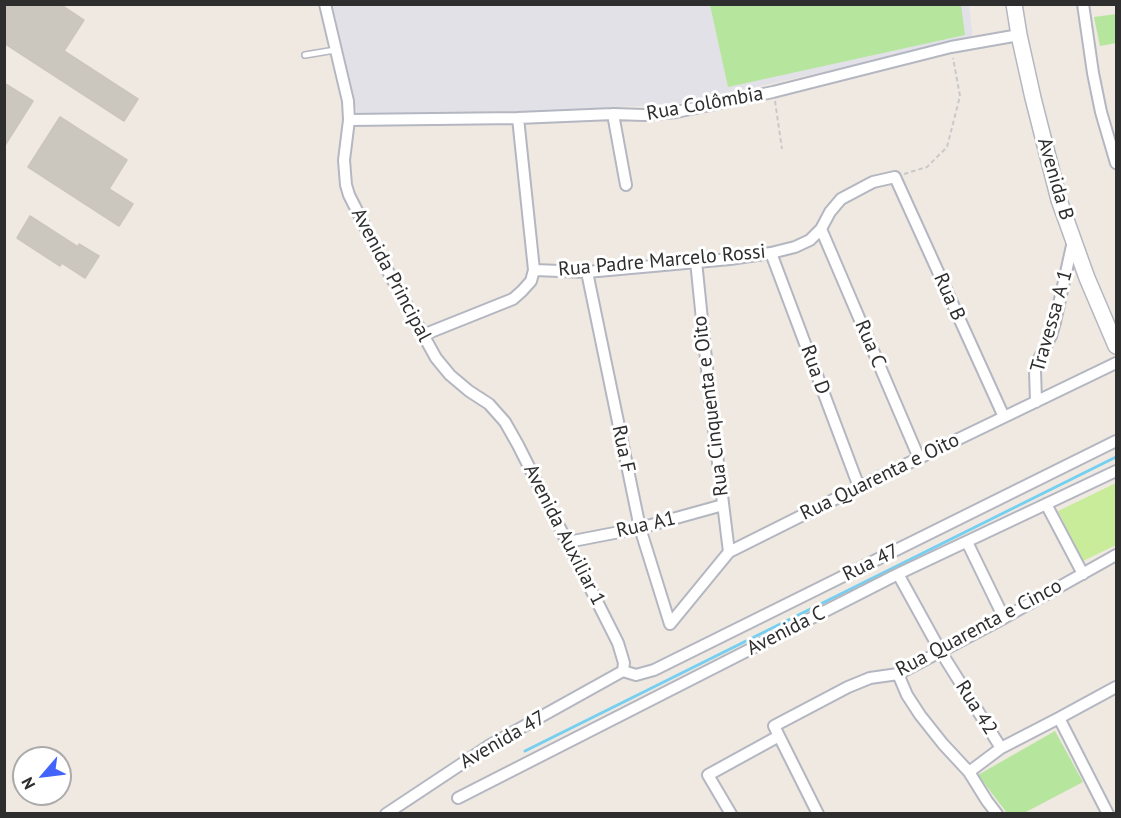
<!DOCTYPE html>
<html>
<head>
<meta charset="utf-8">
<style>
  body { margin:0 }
  #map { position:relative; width:1121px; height:818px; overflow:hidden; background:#efe9e1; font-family:"PT Sans",sans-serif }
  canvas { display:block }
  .frame { position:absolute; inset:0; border:6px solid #2e2e2e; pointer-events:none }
  .north { position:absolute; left:12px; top:746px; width:60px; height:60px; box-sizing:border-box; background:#fff; border:2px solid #ababab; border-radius:50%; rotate:242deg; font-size:16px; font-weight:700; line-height:24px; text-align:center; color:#2e2e2e }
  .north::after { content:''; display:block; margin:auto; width:21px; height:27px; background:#4264fb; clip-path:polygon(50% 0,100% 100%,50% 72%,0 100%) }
</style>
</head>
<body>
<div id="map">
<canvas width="1121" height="818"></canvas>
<div class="frame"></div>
<div class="north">N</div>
</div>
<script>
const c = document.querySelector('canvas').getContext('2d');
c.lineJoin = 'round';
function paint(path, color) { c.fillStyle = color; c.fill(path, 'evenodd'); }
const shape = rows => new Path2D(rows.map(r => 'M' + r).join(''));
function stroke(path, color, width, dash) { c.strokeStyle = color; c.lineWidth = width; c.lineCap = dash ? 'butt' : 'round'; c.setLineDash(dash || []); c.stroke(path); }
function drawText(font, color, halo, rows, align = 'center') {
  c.font = font + ' "PT Sans",sans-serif'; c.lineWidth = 6; c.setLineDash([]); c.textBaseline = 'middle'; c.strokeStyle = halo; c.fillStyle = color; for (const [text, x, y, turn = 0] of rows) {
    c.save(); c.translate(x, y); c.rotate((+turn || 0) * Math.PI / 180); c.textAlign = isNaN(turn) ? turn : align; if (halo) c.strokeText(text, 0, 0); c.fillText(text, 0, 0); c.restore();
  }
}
const industrial = shape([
  [330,5,969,5,973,39,679,104,359,120]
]);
const green = shape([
  [710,5,961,5,965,35,728,87],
  [1116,14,1116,43,1100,46,1094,17],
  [1055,731,1083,782,1024,813,1007,813,978,775]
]);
const pitch = shape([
  [1116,483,1116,545,1083,561,1058,511]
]);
const stream = shape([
  [525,751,1116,457]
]);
const building = shape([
  [4,4,60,4,84,20,64,51,138,99,124,121,4,43,4,4],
  [4,83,33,101,4,147,4,83],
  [60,117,127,160,109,189,133,204,119,226,28,167,60,117],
  [30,216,78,247,79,244,99,256,85,278,62,263,60,266,17,238,30,216]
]);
const path = shape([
  [775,101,782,149],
  [904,174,927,167,947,147,960,96,953,58]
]);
const lane = shape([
  [305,55,335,50]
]);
const street = shape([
  [325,4,348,101,349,120,344,160,346,185,349,195,385,266,436,358,450,375,469,391,489,404,505,422,518,445,618,643,624,663,623,671],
  [1083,4,1093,73,1101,112,1116,163],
  [613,114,626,185],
  [518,118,534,270],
  [349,120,518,118,613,114,644,115,676,112,773,92,951,47,1019,35],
  [821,229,919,458],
  [771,253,859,487],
  [696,261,710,398,729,552],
  [587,272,640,528,670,624],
  [423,335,513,299,522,291,531,281,534,270,587,272,730,259,771,253,795,247,810,240,821,229,830,212,841,199,873,182,895,177,1004,417],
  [1036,402,1035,370,1039,359,1051,336,1055,322,1073,241],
  [1046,504,1083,574],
  [568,542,640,528,723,505],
  [967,542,1004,618],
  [898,574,941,652,1001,748],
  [670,624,729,552,859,487,1116,363],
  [623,671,636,675,654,670,1116,441],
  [898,674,907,695,920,715,943,744,969,772,987,801,997,814],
  [1059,718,1108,814],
  [969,772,1001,748,1059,718,1116,687],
  [458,798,898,574,1116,471],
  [386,814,490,745,623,671],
  [731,814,708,775,779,736],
  [818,814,774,726,848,687,870,678,898,674,1004,618,1116,555]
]);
const secondary = shape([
  [1014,4,1019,35,1033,98,1059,200,1087,278,1116,346]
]);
const streetNames = [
  ["Rua Colômbia",705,104,-10],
  ["Avenida B",1055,179,74],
  ["Rua Padre Marcelo Rossi",662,261,-5],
  ["Avenida Principal",391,275,62],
  ["Rua B",949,297,66],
  ["Travessa A 1",1052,321,-74],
  ["Rua C",870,344,67],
  ["Rua D",815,370,70],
  ["Rua Cinquenta e Oito",711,406,-97],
  ["Rua F",623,449,78],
  ["Rua Quarenta e Oito",880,477,-26],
  ["Rua A1",646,525,-13],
  ["Avenida Auxiliar 1",564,535,63],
  ["Rua 47",871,563,-26],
  ["Rua Quarenta e Cinco",979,628,-28],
  ["Avenida C",786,631,-27],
  ["Rua 42",976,708,58],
  ["Avenida 47",503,740,-30]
];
paint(industrial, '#e3e1e8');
paint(green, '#b6e59e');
paint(pitch, '#c9ec9a');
stroke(stream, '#75cff0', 3);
paint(building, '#cbc7bf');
stroke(building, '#cbc5ba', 1.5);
stroke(lane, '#b4b7c1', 8);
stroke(street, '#b4b7c1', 14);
stroke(secondary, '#b4b7c1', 18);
stroke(path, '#c9c9c9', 2, [4.5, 3]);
stroke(lane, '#fff', 5);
stroke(street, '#fff', 10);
stroke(secondary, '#fff', 15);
drawText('20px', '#2e2e2e', '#fff', streetNames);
</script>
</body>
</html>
